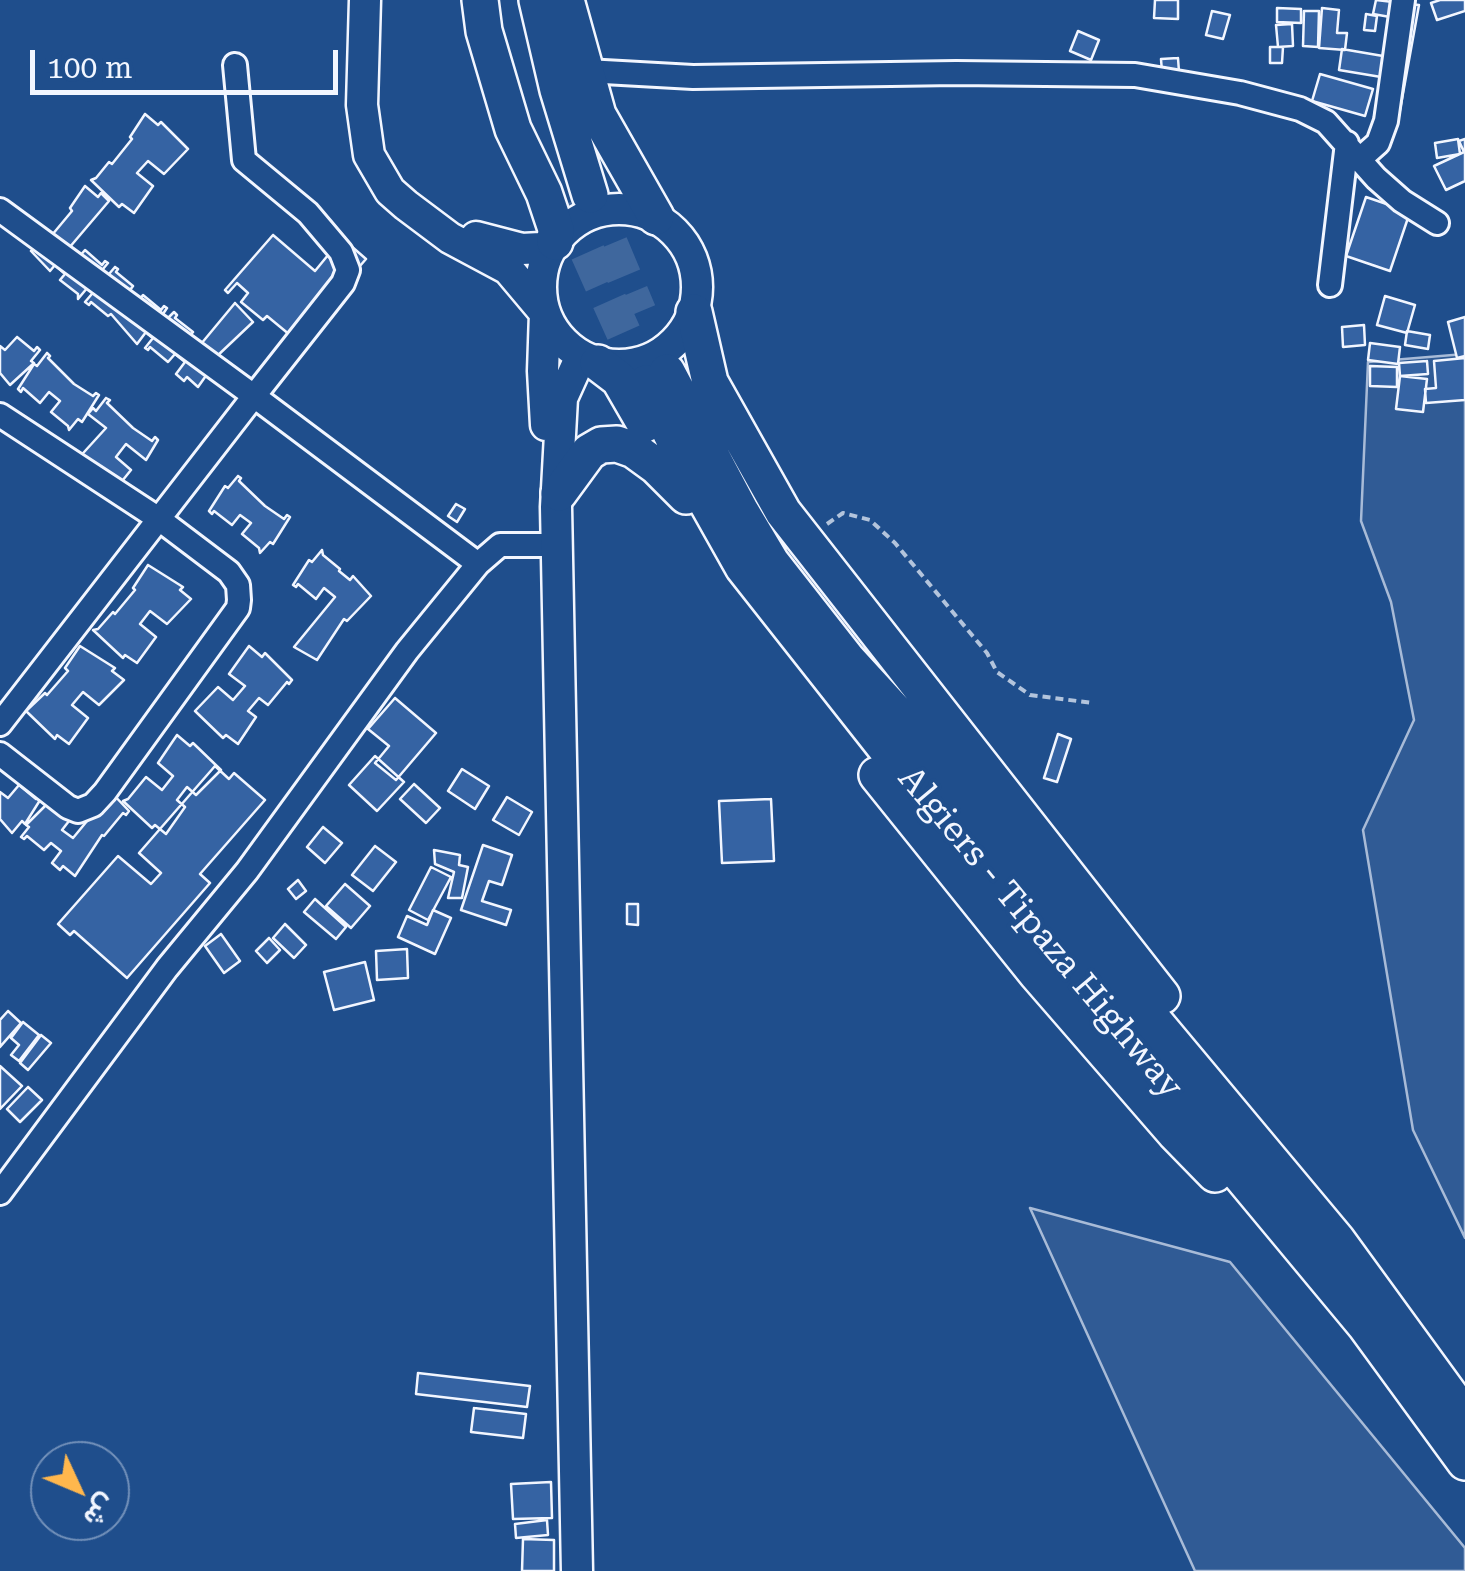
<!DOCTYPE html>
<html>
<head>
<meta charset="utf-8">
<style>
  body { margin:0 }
  #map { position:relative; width:1465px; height:1571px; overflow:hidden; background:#1f4e8c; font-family:"Roboto Serif",Vazirmatn,serif }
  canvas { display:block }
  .north { position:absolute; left:30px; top:1441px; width:100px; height:100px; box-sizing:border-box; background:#1f4e8c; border:2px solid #7391ba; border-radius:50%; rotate:134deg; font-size:28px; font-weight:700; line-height:40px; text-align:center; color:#f2f6ff }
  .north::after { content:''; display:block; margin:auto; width:35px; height:45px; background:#ffb74d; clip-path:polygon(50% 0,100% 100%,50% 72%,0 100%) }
  .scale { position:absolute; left:30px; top:50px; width:308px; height:45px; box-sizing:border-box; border:5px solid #f2f6ff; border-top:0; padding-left:12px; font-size:30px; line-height:35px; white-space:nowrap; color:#f2f6ff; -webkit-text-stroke:8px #1f4e8c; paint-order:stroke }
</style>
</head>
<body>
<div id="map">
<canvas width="1465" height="1571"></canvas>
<div class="north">ش</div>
<div class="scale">100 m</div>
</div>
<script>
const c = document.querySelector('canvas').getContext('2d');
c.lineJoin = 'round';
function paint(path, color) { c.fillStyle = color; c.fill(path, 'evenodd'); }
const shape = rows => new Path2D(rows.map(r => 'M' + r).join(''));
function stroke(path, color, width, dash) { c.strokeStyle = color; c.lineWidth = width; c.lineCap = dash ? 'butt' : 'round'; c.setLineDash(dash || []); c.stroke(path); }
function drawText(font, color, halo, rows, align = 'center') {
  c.font = font + ' "Roboto Serif",serif'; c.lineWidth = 8; c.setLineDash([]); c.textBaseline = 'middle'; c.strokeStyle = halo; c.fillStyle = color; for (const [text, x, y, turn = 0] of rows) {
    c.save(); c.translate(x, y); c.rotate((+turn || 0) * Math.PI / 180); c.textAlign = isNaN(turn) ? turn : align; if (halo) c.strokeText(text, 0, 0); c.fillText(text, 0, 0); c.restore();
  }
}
const built = shape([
  [1465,354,1465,1238,1413,1130,1363,830,1414,720,1391,602,1361,521,1368,362,1465,354],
  [1030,1208,1230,1262,1465,1548,1465,1571,1195,1571,1030,1208]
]);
const building = shape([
  [1155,0,1178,0,1178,19,1154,18,1155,0],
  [1376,0,1419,5,1398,121,1374,117,1381,77,1339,70,1342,49,1383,56,1390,17,1373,14,1376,0],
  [1440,0,1465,0,1465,11,1437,20,1431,3,1440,0],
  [1277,8,1301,9,1301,23,1277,22,1277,8],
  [1322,8,1339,10,1337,33,1347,33,1345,50,1319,48,1322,8],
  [1212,11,1230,15,1223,39,1206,35,1212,11],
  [1304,11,1319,11,1318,47,1303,46,1304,11],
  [1366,14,1377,16,1375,31,1364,30,1366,14],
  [1292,24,1293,46,1278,47,1276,25,1292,24],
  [1078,31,1099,40,1091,60,1070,51,1078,31],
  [1270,47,1283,47,1282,63,1270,63,1270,47],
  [1178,58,1179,72,1162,72,1161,59,1178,58],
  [1320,74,1373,89,1365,116,1312,101,1320,74],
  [145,114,158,125,161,122,188,149,164,174,148,161,137,173,153,186,134,213,122,204,119,207,91,180,96,178,109,162,112,164,132,139,130,137,145,114],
  [1458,139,1460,154,1437,158,1435,143,1458,139],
  [1465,139,1465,181,1446,190,1434,166,1464,152,1459,141,1465,139],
  [85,186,98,197,101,193,109,201,69,248,79,257,85,250,102,265,105,261,108,263,78,299,78,294,60,280,65,274,55,265,50,271,31,251,52,235,72,211,70,208,85,186],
  [1366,197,1410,212,1390,271,1346,256,1366,197],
  [273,235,315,271,342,238,366,259,296,340,267,316,263,320,241,302,248,293,237,283,228,293,225,290,273,235],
  [115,267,118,269,116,272,133,286,122,301,132,309,143,295,161,310,164,306,167,308,149,335,146,332,137,344,111,314,108,316,91,302,89,305,85,302,115,267],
  [1385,296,1415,305,1407,333,1377,325,1385,296],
  [235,303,253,322,215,358,217,360,198,387,187,377,184,381,176,374,185,362,175,354,168,362,150,347,148,350,145,348,153,338,150,336,174,312,177,315,175,318,193,332,186,341,196,350,235,303],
  [1465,317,1465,356,1457,358,1448,322,1465,317],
  [1364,325,1365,345,1343,347,1342,327,1364,325],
  [1407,331,1430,335,1428,349,1405,345,1407,331],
  [17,337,34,351,37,347,40,350,31,361,34,363,10,385,0,373,0,346,5,350,17,337],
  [1370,343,1400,347,1398,364,1368,360,1370,343],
  [47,353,50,356,48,358,74,384,93,396,96,393,99,395,82,422,78,419,69,430,68,426,51,412,60,401,49,392,40,403,23,388,21,392,18,389,34,364,37,366,47,353],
  [1465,358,1465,400,1426,403,1425,389,1436,388,1434,361,1465,358],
  [1427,361,1428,374,1400,376,1399,363,1427,361],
  [1370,366,1397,367,1397,387,1370,386,1370,366],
  [1400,376,1427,379,1423,412,1396,409,1400,376],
  [106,398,110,400,107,403,133,428,152,441,155,437,158,440,146,460,126,444,116,457,131,470,114,491,75,462,106,428,88,414,93,408,96,411,106,398],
  [238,476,241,478,239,481,265,506,284,519,287,515,290,517,273,544,270,542,260,553,259,548,242,534,251,523,240,515,232,525,214,511,212,514,209,511,225,486,228,488,238,476],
  [456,504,465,509,457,522,448,516,456,504],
  [322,550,323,555,340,569,339,571,350,580,353,576,371,596,347,621,344,619,317,660,294,647,335,597,324,588,316,599,298,584,296,587,293,585,309,560,312,562,322,550],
  [148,565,183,587,180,590,191,599,167,624,150,611,140,624,156,637,137,663,125,655,123,658,93,630,98,629,113,612,115,614,135,590,133,588,148,565],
  [80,646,115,668,112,671,124,680,99,705,83,692,72,705,88,718,69,744,57,735,55,739,26,711,45,693,47,695,68,671,65,668,80,646],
  [249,646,262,657,265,653,292,680,289,684,287,682,268,705,259,698,248,711,256,717,238,744,226,735,223,738,195,711,218,687,233,700,245,686,229,674,249,646],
  [395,698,436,733,396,780,375,763,389,746,368,729,395,698],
  [1058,734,1071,739,1057,782,1044,778,1058,734],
  [177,735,190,746,193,743,221,770,196,795,187,787,177,800,185,807,166,834,155,825,152,828,123,801,128,799,146,777,162,790,173,776,158,763,177,735],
  [375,756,404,782,377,811,349,785,375,756],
  [215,766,229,779,234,773,265,800,200,874,210,883,127,978,74,931,70,935,58,924,118,856,151,884,161,873,139,853,215,766],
  [462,769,489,786,475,809,448,791,462,769],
  [414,784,440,808,426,823,400,799,414,784],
  [19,785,36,799,39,795,42,797,25,824,22,821,12,833,0,819,0,792,8,798,19,785],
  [111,792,129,811,126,815,123,813,104,836,102,835,75,876,63,866,60,870,52,863,61,851,51,843,44,850,27,836,24,839,21,837,29,827,26,825,50,801,51,807,69,821,62,830,73,838,111,792],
  [507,797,532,812,519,835,493,820,507,797],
  [771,799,774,861,722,863,719,801,771,799],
  [323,827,342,843,325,863,307,847,323,827],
  [483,845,512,855,502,885,489,881,482,901,511,910,506,925,461,910,483,845],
  [375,846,396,862,373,891,352,875,375,846],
  [434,850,460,855,459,865,468,867,462,898,448,898,454,872,435,864,434,850],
  [431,867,451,877,428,920,409,910,431,867],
  [298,880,306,891,296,899,288,889,298,880],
  [345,884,370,906,351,928,326,906,345,884],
  [315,899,346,927,336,939,304,912,315,899],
  [627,904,638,904,638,925,627,924,627,904],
  [433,910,451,918,435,954,398,937,407,916,427,925,433,910],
  [285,924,306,945,294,958,273,938,285,924],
  [221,934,240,961,224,973,205,946,221,934],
  [269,938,280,950,267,963,256,951,269,938],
  [407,949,408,978,377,980,376,951,407,949],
  [365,962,374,1000,334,1010,324,972,365,962],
  [8,1011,21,1023,0,1047,0,1020,8,1011],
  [23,1022,39,1035,19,1061,11,1055,19,1045,11,1038,23,1022],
  [41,1035,51,1043,28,1070,20,1063,41,1035],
  [0,1066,22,1086,0,1109,0,1066],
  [28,1087,42,1100,20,1122,7,1109,28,1087],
  [418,1373,530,1386,527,1407,416,1394,418,1373],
  [474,1408,526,1414,523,1438,471,1432,474,1408],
  [551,1482,552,1518,513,1519,511,1484,551,1482],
  [547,1520,548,1535,516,1538,515,1524,547,1520],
  [523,1539,554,1540,554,1571,522,1571,523,1539]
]);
const highwayTunnel = shape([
  [590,195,639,312],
  [566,204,646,383]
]);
const path = shape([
  [827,524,843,513,870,520,895,543,987,653,997,672,1030,695,1093,703]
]);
const minor = shape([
  [586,71,693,77,956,73,1135,75,1240,93,1300,109,1326,122,1376,178,1402,201,1437,223],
  [1360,159,1378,143,1386,121,1403,0],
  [0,210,254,396,343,283,348,270,341,252,308,213,244,160,235,65],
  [1330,285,1347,143],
  [0,415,159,519,229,572,238,585,239,600,238,608,105,792,93,805,78,811,68,807,0,754],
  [0,724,254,396,478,564],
  [0,1193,167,968,247,871,407,651,478,564,500,545,557,545]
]);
const major = shape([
  [365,0,362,105,369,155,390,191,406,205,450,238,508,269,545,313,543,371,546,425],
  '541 287a78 78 0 1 1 156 0a78 78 0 1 1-156 0Z',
  [476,237,522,249,541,248,555,242],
  [577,1571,556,507,562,398,581,356]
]);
const highway = shape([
  [480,0,484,31,513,129,544,193,556,229,555,242],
  [537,0,558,90,590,195],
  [566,0,598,115,656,217],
  [694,312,710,382,783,512,1162,996],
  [598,363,619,379,645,424],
  [667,372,740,510,771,562,847,659,901,718,1337,1240,1465,1416],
  [646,383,693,478,743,567,888,751,1365,1325,1465,1462],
  [559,493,589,452,601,445,617,444,634,450,656,466,686,496],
  [877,775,1037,974,1175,1133,1215,1174]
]);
const streetNames = [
  ["Algiers - Tipaza Highway",1040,933,50]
];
paint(built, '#305b95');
stroke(built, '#a8bbd7', 2.5);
paint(building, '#3563a3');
stroke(building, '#f2f6ff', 2.5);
stroke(highwayTunnel, '#3f679d', 35, [35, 18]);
stroke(minor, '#f2f6ff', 28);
stroke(major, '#f2f6ff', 35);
stroke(highway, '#f2f6ff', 40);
stroke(path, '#b3c4dc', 4, [8, 5]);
stroke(minor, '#1f4e8c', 22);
stroke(major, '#1f4e8c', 30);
stroke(highway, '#1f4e8c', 35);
drawText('35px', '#f2f6ff', '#1f4e8c', streetNames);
</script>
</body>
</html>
